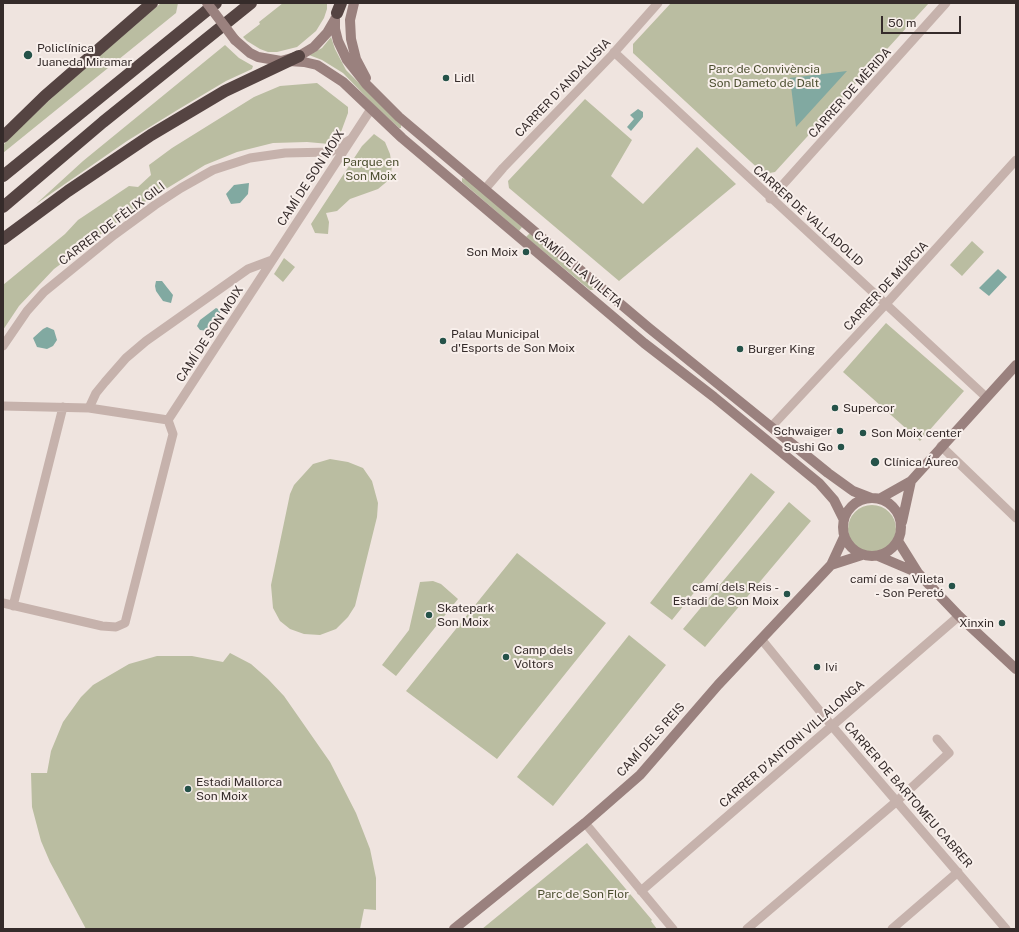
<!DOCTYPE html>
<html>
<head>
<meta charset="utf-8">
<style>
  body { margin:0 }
  #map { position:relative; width:1019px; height:932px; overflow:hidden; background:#efe4df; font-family:"Public Sans",sans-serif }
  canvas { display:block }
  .frame { position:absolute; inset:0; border:4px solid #352b2a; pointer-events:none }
  .scale { position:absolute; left:881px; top:16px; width:80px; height:18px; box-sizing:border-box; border:2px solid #352b2a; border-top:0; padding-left:5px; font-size:12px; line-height:14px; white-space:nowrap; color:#352b2a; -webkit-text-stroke:3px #f8efeb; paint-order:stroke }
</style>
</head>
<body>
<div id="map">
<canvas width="1019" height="932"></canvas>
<div class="frame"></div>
<div class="scale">50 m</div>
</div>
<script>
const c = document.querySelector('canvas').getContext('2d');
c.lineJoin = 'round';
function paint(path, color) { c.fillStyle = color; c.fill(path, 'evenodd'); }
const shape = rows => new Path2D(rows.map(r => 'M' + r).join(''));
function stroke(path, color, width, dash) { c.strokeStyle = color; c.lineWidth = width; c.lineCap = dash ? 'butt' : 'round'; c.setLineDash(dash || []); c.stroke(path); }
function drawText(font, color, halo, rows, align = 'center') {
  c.font = font + ' "Public Sans",sans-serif'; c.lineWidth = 4; c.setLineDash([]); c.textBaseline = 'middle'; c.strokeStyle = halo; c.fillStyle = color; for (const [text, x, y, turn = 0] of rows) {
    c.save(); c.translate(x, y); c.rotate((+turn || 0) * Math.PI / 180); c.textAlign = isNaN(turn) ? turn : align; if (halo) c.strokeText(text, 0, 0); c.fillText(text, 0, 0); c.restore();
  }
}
const green = shape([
  [161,3,178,3,176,13,3,153,3,145,17,131,57,93],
  [283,3,327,3,327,9,324,18,316,31,297,47,277,52,268,52,260,49,247,41,243,37,260,24,259,22],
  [671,3,929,3,775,172,764,174,633,53,633,44],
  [331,37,335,49,346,70,401,125,401,128,399,128,375,106,343,73,322,60,309,55,322,48],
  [225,45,239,58,253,66,252,69,226,81,179,109,127,141,36,204,83,161],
  [317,83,348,107,348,113,338,140,329,144,307,142,273,143,237,152,205,165,143,203,54,269,19,306,3,330,3,285,65,234,78,220,129,186,138,187,151,175,149,165,172,148,254,97,280,86],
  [585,99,632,140,611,176,643,204,697,147,736,184,619,281,509,188,508,181],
  [374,134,385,142,390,154,392,167,390,179,378,189,350,199,337,211,326,213,329,222,328,234,315,233,311,224,362,146],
  [462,178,466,179,522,227,519,231,462,182],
  [530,233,594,286,594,290,590,290,526,237],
  [972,241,984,252,962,276,950,265],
  [284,258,295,267,283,282,274,274],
  [886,323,964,391,920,441,843,372],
  [330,459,348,462,363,468,372,481,378,503,377,517,355,606,348,617,336,629,320,635,304,634,290,629,280,621,273,608,271,585,290,494,294,485,313,464],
  [751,473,775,492,672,620,650,603],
  [789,502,811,521,705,647,683,629],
  '848 529a24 24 0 1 1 48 0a24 24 0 1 1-48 0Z',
  [517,553,606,623,497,759,406,691],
  [433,581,441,584,458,599,396,676,382,665,409,630,420,582],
  [629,635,666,665,553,806,517,777],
  [230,653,251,664,268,679,284,696,330,762,356,813,370,849,376,878,376,910,364,909,360,929,86,929,50,862,41,841,32,807,31,773,47,773,51,751,63,722,81,697,93,685,129,664,157,656,192,656,223,662],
  [587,843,652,920,651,921,657,929,482,929]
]);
const water = shape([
  [847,71,796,127,790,78],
  [638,109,643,112,643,117,631,131,627,127,634,119,630,115],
  [249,183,248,194,240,203,231,204,226,194,234,185],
  [998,269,1007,277,989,296,979,288],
  [156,281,162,281,173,295,171,303,163,301,156,291,155,286],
  [216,308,220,310,220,314,208,331,200,330,197,326,200,320],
  [47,327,54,330,57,340,53,346,47,349,37,347,33,338,43,329]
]);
const street = shape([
  [614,52,986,397],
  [485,189,503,168,612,55,658,3],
  [770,199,946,3],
  [3,346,27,311,44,292,114,235,155,205,181,188,213,170,250,158,285,153,331,152,351,139],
  [3,406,89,408,168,420],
  [89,408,96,393,105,382,126,358,146,341,248,269,272,260],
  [168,420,371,109],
  [772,426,886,304,1016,160],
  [941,446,1016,518],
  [3,603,102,626,116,627,125,623,173,434,168,420],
  [13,606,63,407],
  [762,640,832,726,1006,929],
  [585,823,673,929],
  [641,891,959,616],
  [747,929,897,801,949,753,937,739],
  [892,929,958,872]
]);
const secondary = shape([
  [354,3,350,20,351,39,356,59,366,78],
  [335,19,335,29,338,41,347,60,366,84,399,117,649,328,828,473,853,491,871,498],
  [235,40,250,53,258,57,281,61,299,56,314,47,327,33,334,21],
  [289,61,304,62,317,65,343,82,402,138,644,343,714,397,819,483,834,500,844,520],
  '843 527a29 29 0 1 1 58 0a29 29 0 1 1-58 0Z',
  [879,499,911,481,1016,365],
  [902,522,911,481],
  [898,541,918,573,959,616,1016,669],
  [878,556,918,573],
  [831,565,862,555],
  [454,929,585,823,640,775,718,685,831,565,844,537]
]);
const highway = shape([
  [337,13,341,3],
  [3,137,45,96,152,3],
  [3,176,216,3],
  [3,207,103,122,251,3],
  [3,239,68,191,151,135,225,91,299,56]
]);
const secondaryBridge = shape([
  [207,3,235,40]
]);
const markers = [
  [28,55,5,"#255249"],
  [446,78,4,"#255249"],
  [526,252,4,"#255249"],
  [443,341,4,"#255249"],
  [740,349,4,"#255249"],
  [835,408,4,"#255249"],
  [840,431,4,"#255249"],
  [863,433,4,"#255249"],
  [841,447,4,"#255249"],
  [875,462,5,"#255249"],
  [952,586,4,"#255249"],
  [787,594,4,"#255249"],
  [429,615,4,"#255249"],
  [1002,623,4,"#255249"],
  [506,657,4,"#255249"],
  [817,667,4,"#255249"],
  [188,789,4,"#255249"]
];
const poiNames = [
  ["Policlínica",37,48],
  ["Juaneda Miramar",37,62],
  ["Lidl",454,78],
  ["Son Moix",518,252,"right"],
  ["Palau Municipal",451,334],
  ["d'Esports de Son Moix",451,348],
  ["Burger King",748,349],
  ["Supercor",843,408],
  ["Schwaiger",832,431,"right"],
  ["Son Moix center",871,433],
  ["Sushi Go",833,447,"right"],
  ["Clínica Áureo",884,462],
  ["camí de sa Vileta",944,579,"right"],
  ["- Son Peretó",944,593,"right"],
  ["camí dels Reis -",779,587,"right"],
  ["Estadi de Son Moix",779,601,"right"],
  ["Skatepark",437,608],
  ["Son Moix",437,622],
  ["Xinxin",994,623,"right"],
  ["Camp dels",514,650],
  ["Voltors",514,664],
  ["Ivi",825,667],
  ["Estadi Mallorca",196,782],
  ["Son Moix",196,796]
];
const parkNames = [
  ["Parc de Convivència",764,69],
  ["Son Dameto de Dalt",764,83],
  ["Parque en",371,162],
  ["Son Moix",371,176],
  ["Parc de Son Flor",583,894]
];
const streetNames = [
  ["CARRER D'ANDALUSIA",563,88,-46],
  ["CARRER DE MÈRIDA",850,93,-48],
  ["CAMÍ DE SON MOIX",311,178,-57],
  ["CARRER DE VALLADOLID",808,216,42],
  ["CARRER DE FÈLIX GILI",112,224,-37],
  ["CAMÍ DE LA VILETA",578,269,40],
  ["CARRER DE MÚRCIA",886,286,-47],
  ["CAMÍ DE SON MOIX",210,334,-57],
  ["CAMÍ DELS REIS",651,740,-48],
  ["CARRER D'ANTONI VILLALONGA",792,744,-41],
  ["CARRER DE BARTOMEU CABRER",908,795,49]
];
paint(green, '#babda1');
paint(water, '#81a9a1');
stroke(street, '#c6b2ac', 9);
stroke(secondary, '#9a817e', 10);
stroke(highway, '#554442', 12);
stroke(secondaryBridge, '#9a817e', 10);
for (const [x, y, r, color] of markers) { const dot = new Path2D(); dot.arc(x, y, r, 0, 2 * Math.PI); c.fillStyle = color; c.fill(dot); stroke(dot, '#f8efeb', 1.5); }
drawText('12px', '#352b2a', '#f8efeb', poiNames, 'left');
drawText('12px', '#4d5031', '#f8efeb', parkNames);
drawText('12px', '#352b2a', '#f8efeb', streetNames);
</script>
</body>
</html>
